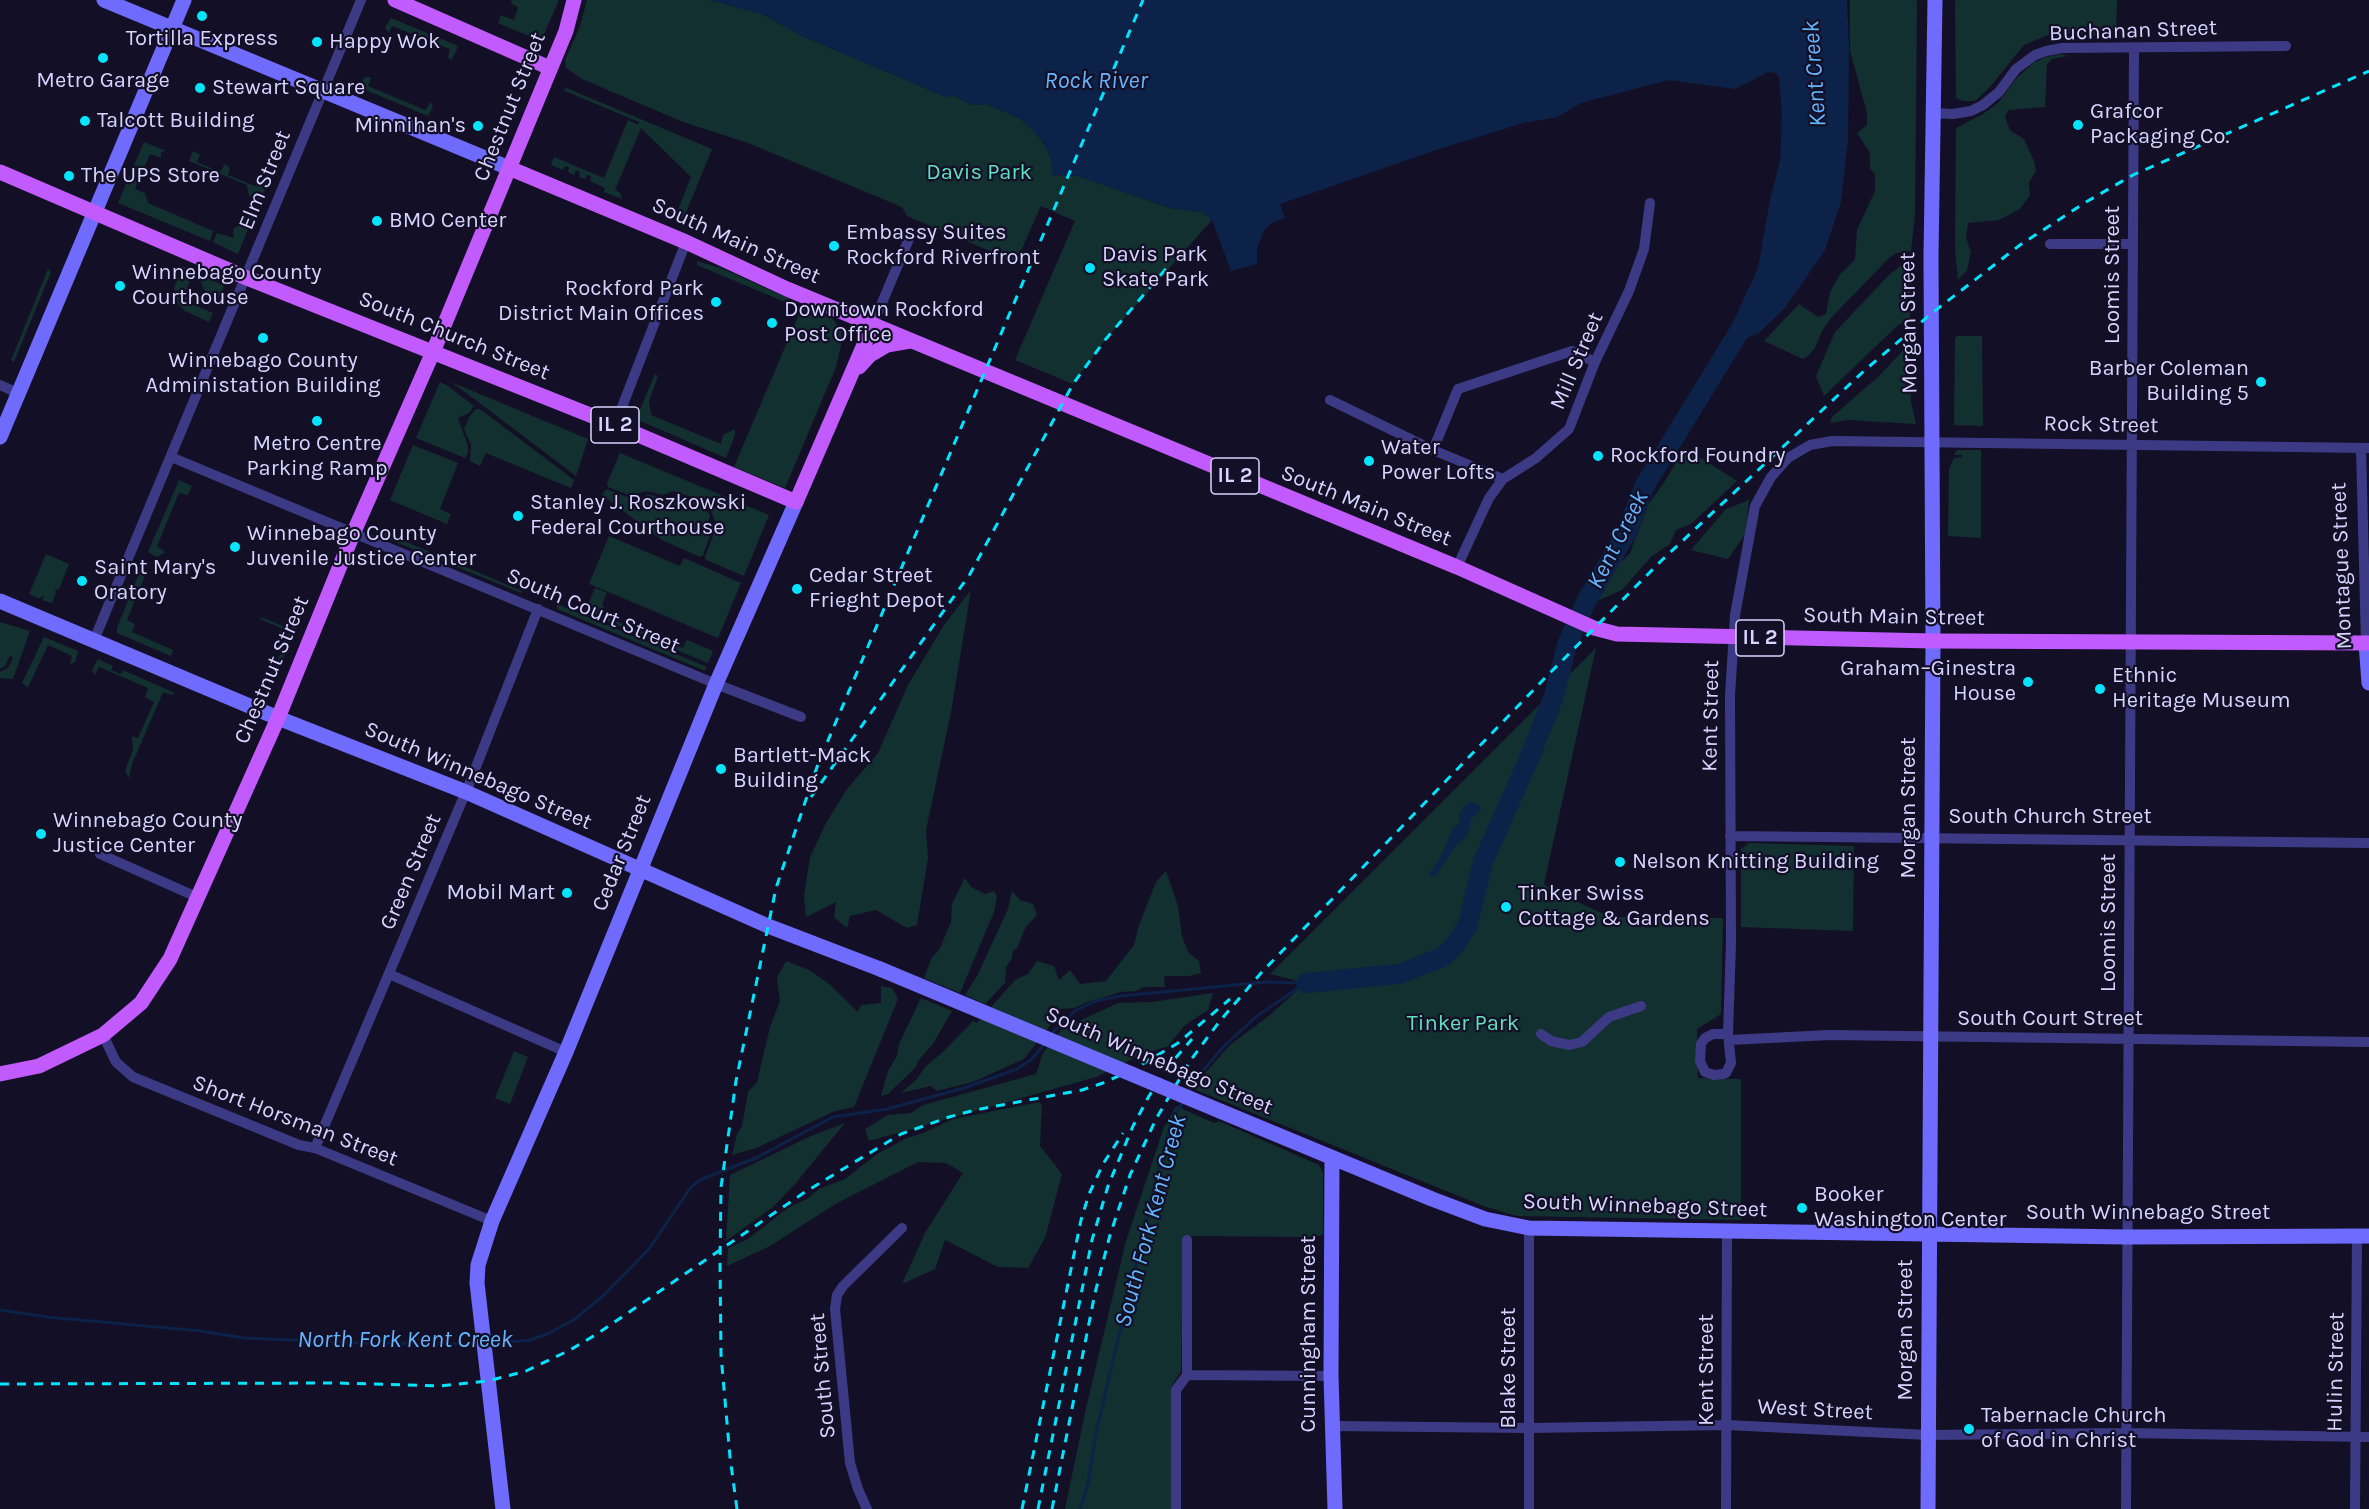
<!DOCTYPE html>
<html>
<head>
<meta charset="utf-8">
<style>
  body { margin:0 }
  canvas { display:block; background:#130f26 }
</style>
</head>
<body>
<canvas width="2369" height="1509"></canvas>
<script>
const c = document.querySelector('canvas').getContext('2d');
c.lineJoin = 'round';
function paint(path, color) { c.fillStyle = color; c.fill(path, 'evenodd'); }
const shape = rows => new Path2D(rows.map(r => 'M' + r).join(''));
function stroke(path, color, width, dash) { c.strokeStyle = color; c.lineWidth = width; c.lineCap = dash ? 'butt' : 'round'; c.setLineDash(dash || []); c.stroke(path); }
function drawText(font, color, halo, rows, align = 'center') {
  c.font = font + ' Karla,sans-serif'; c.lineWidth = 4.5; c.setLineDash([]); c.textBaseline = 'middle'; c.strokeStyle = halo; c.fillStyle = color; for (const [text, x, y, turn = 0] of rows) {
    c.save(); c.translate(x, y); c.rotate((+turn || 0) * Math.PI / 180); c.textAlign = isNaN(turn) ? turn : align; if (halo) c.strokeText(text, 0, 0); c.fillText(text, 0, 0); c.restore();
  }
}
const green = shape([
  [511,0,559,0,541,41,498,23,501,15,514,20,518,7,512,4],
  [587,0,710,0,762,14,800,35,946,97,951,95,973,105,986,104,1019,118,1036,133,1047,149,1051,160,1053,175,1078,176,1170,208,1202,212,1212,220,1105,340,1073,384,1015,360,1075,221,1041,206,1016,262,907,216,902,207,748,143,683,122,582,79,566,68,565,60,580,26],
  [1850,0,1917,0,1915,215,1911,251,1896,253,1889,258,1830,319,1822,331,1815,348,1809,355,1803,359,1764,341,1799,304,1818,317,1826,314,1830,292,1840,274,1855,260,1857,230,1875,191,1875,174,1870,169,1870,153,1857,133,1867,125,1867,113,1850,51],
  [1955,0,2117,0,2116,32,2112,38,2072,33,2051,34,2024,45,1990,87,1975,101,1963,101,1956,98],
  [391,18,458,46,453,58,451,60,448,58,450,49,392,26,389,33,385,28],
  [2062,54,2067,56,2052,59,2047,64,2045,107,2008,110,2005,117,2010,130,2024,139,2034,161,2036,171,2029,182,2030,195,2020,209,1999,220,1968,223,1966,238,1971,252,1967,270,1958,280,1955,248,1956,128,1983,114,1998,103,2016,79,2033,63,2046,57],
  [366,77,371,77,368,86,425,110,431,102,433,107,428,116,361,88,363,79],
  [564,87,712,149,683,220,675,217,691,177,641,128,615,190,620,193,622,199,604,192,605,188,590,181,591,176,587,175,585,179,579,177,580,172,576,170,574,175,568,172,569,167,565,166,563,170,551,165,554,157,604,178,628,120,638,125,639,122,565,91],
  [144,142,166,151,161,152,161,158,150,154,135,189,145,193,148,203,213,231,210,241,118,203],
  [193,151,200,155,197,162,220,172,225,164,230,168,228,175,255,186,259,179,268,182,260,202,249,196,247,185,189,161],
  [249,216,253,217,238,254,213,242,217,233,234,238,233,229,240,225,246,217],
  [697,261,723,269,790,299,785,302,697,265],
  [1904,263,1911,263,1910,318,1897,326,1824,396,1816,376,1835,332,1889,275],
  [183,266,194,271,185,293,189,303,213,313,209,322,185,311,178,304,174,288],
  [48,269,51,272,14,362,11,360],
  [204,276,224,286,217,302,210,303,200,280,203,279],
  [802,307,833,319,841,331,842,341,836,367,785,488,734,467],
  [1957,336,1982,336,1983,426,1954,425,1955,338],
  [1910,343,1911,402,1916,424,1848,420,1830,423,1832,417,1878,377],
  [655,374,658,376,649,401,651,415,721,444,723,435,735,429,735,435,726,458,636,419],
  [440,382,448,386,474,406,469,413,458,418,468,446,468,453,465,458,416,438],
  [451,382,588,439,576,476,473,398],
  [476,409,480,409,574,480,571,488,486,453,480,466,470,461,471,445,464,429,469,417],
  [413,445,458,463,440,509,451,514,447,524,390,500],
  [1685,448,1737,481,1691,524,1676,530,1670,544,1652,556,1622,590,1597,601,1616,567,1630,553,1649,503,1663,484],
  [1957,450,1981,450,1981,538,1948,536,1949,469,1954,458,1962,457,1962,455,1954,455],
  [620,453,769,515,744,576,706,560,705,557,717,525,709,507,701,500,673,491,663,495,647,491,629,495,608,487,607,483],
  [179,480,192,486,188,495,179,493,157,546,165,552,157,557,148,552],
  [606,489,637,501,642,500,647,494,672,500,690,498,700,503,710,515,708,525,711,533,703,555,700,557,662,540,602,495],
  [1749,500,1746,533,1728,559,1691,550,1726,509],
  [378,530,522,591,521,593,376,534],
  [609,536,680,566,684,558,741,583,718,638,589,584],
  [46,554,69,564,59,589,55,590,56,593,52,603,42,600,44,597,42,596,40,599,29,594],
  [140,571,146,573,127,620,135,624,132,632,173,650,171,656,117,633,117,628],
  [595,588,607,593,602,604,604,606,601,615,683,648,687,640,713,651,708,663,585,612],
  [971,590,951,712,926,830,928,858,917,925,907,928,876,910,850,916,847,928,834,917,836,902,806,917,804,896,810,857,826,823,847,789,878,753,908,685,944,625],
  [557,604,707,667,705,671,557,609],
  [261,617,290,629,293,625,297,626,272,685,268,684,285,642,278,637,281,631,288,634,290,632,260,619],
  [0,622,30,631,13,679,0,678,0,672,8,668,13,658,10,656,5,666,0,669],
  [44,637,78,651,78,653,75,662,71,664,70,664,72,656,48,645,28,687,22,683],
  [1596,648,1544,884,1550,889,1610,917,1723,918,1721,1014,1697,1029,1698,1078,1741,1079,1741,1220,1517,1216,1486,1207,1196,1090,1205,1073,1230,1045,1270,1015,1305,983,1270,974],
  [98,659,113,666,111,670,121,674,123,670,175,693,171,695,163,692,132,764,129,778,125,771,133,750,132,736,138,738,154,702,145,697,148,688,99,667,95,675,94,674,92,670],
  [1749,843,1854,846,1853,931,1741,927,1741,849],
  [1166,871,1178,906,1182,936,1188,952,1199,961,1201,973,1189,976,1164,976,1165,987,1144,987,1136,991,1121,992,1088,1002,1074,1008,1060,1009,1055,1019,1024,1059,973,1082,956,1086,937,1091,931,1086,901,1093,916,1080,926,1066,944,1051,973,1021,977,1023,1015,980,1028,974,1037,961,1054,966,1059,980,1070,970,1080,984,1106,981,1134,945,1139,925,1156,882],
  [965,878,971,887,985,894,994,891,997,896,994,912,960,993,924,978,932,957,939,950,951,922,952,904],
  [1012,891,1020,900,1033,904,1037,915,1026,927,1017,948,1013,951,1012,958,1006,967,1005,983,985,1004,965,995,978,974,1008,909],
  [786,961,809,970,828,983,858,1012,861,1005,881,1003,881,986,892,988,898,999,854,1107,835,1111,756,1148,732,1155,737,1134,742,1126,748,1092,757,1082,770,1027,780,1001,777,978],
  [1213,993,1208,1010,1185,1025,1168,1046,1138,1056,1096,1077,869,1141,865,1129,888,1115,911,1113,923,1105,1036,1074,1043,1053,1062,1029,1118,1003,1152,1002],
  [921,998,952,1011,933,1044,918,1061,916,1067,888,1094,881,1096,888,1071,897,1056,899,1044],
  [514,1051,528,1057,510,1104,495,1098],
  [1039,1102,1042,1106,1040,1146,1062,1174,1045,1238,1028,1268,998,1267,945,1240,935,1269,902,1284,925,1233,963,1173,946,1163,918,1162,837,1203,770,1246,727,1266,728,1248,748,1239,788,1208,807,1199,819,1189,845,1179,877,1154,907,1138,923,1133,953,1119],
  [1176,1106,1214,1123,1219,1121,1319,1165,1323,1173,1323,1235,1310,1237,1189,1236,1183,1244,1181,1371,1173,1384,1171,1394,1171,1509,1065,1509,1086,1408,1126,1241,1164,1127],
  [845,1123,795,1184,773,1207,726,1241,730,1175,811,1136]
]);
const water = shape([
  [710,0,1847,0,1849,47,1848,139,1841,202,1825,250,1785,308,1759,333,1721,348,1758,268,1770,200,1780,161,1782,115,1779,77,1776,73,1768,72,1735,89,1669,80,1581,103,1558,117,1523,123,1439,149,1280,204,1285,218,1271,223,1264,231,1257,248,1257,264,1231,271,1212,220,1202,212,1170,208,1078,176,1052,175,1051,160,1047,149,1036,133,1019,118,986,104,973,105,952,95,946,97,800,35,762,14],
  [1469,802,1478,804,1481,809,1471,819,1468,834,1462,841,1456,845,1436,875,1432,877,1428,875,1441,857,1453,828,1459,824,1459,816,1463,807]
]);
const stream = shape([
  [1050,1035,1076,1010,1096,1001,1120,996,1266,982,1306,983],
  [1188,1094,1201,1073,1226,1044,1257,1016,1304,984],
  [0,1310,47,1317,201,1331,244,1338,366,1343,479,1344],
  [489,1344,530,1340,549,1333,575,1319,602,1297,649,1249,691,1187,702,1179,756,1158,833,1117,887,1109,964,1088,1017,1069,1032,1059,1045,1043],
  [1080,1509,1088,1484,1096,1433,1157,1175,1172,1120,1183,1102]
]);
const river = shape([
  [1306,983,1399,974,1443,957,1456,944,1468,924,1483,862,1528,761,1554,696,1567,645,1587,600,1627,532,1644,487,1745,322]
]);
const street = shape([
  [1932,113,1953,114,1971,111,1983,105,1999,92,2016,69,2035,55,2046,51,2062,48,2286,46],
  [2050,244,2133,244],
  [873,324,911,234],
  [0,385,18,393],
  [1330,400,1433,450,1503,479],
  [615,425,686,242],
  [2361,448,2366,643],
  [1433,450,1458,389,1572,351,1595,362],
  [171,457,716,684,801,717],
  [1457,567,1489,498,1503,479,1536,458,1569,429,1595,362,1629,291,1644,249,1650,203],
  [94,640,361,0],
  [1730,836,2369,843],
  [100,854,199,898],
  [389,974,566,1052],
  [1541,1034,1551,1041,1569,1045,1582,1042,1609,1017,1641,1006],
  [1728,1034,1713,1034,1705,1038,1701,1044,1700,1061,1705,1072,1714,1075,1723,1074,1726,1073,1731,1063,1728,1034,1731,942,1730,696,1735,615,1755,506,1771,477,1788,458,1810,445,1832,441,2369,448],
  [103,1035,116,1062,133,1077,299,1145,315,1148,492,1221],
  [1730,1040,1829,1035,2369,1042],
  [315,1148,470,782,538,609],
  [1187,1375,1331,1376],
  [1332,1426,1529,1428,1727,1425,1928,1435,2125,1433,2369,1437],
  [867,1509,858,1489,850,1463,835,1309,837,1295,843,1286,902,1228],
  [1176,1509,1176,1390,1187,1375,1187,1240],
  [1529,1509,1529,1228],
  [1726,1509,1727,1232],
  [2126,1509,2134,48],
  [2355,1509,2357,1236]
]);
const secondary = shape([
  [104,0,509,168],
  [0,437,184,0],
  [0,601,278,718,466,792,768,926,880,969],
  [2366,643,2369,683],
  [1220,1111,1432,1199,1485,1219,1529,1228,2127,1237,2369,1236],
  [1332,1158,1331,1376,1335,1509],
  [503,1509,477,1283,478,1265,492,1221,566,1052,716,684,796,502],
  [1928,1509,1933,641,1931,256,1935,0]
]);
const primary = shape([
  [395,0,550,68],
  [509,168,686,242,787,289,1457,567,1594,628,1617,634,1933,641,2369,643],
  [0,172,247,278,615,425,796,502,873,324],
  [859,367,870,355,887,345,910,341],
  [0,1074,39,1066,103,1035,141,1003,170,959,278,718,353,534,433,352,566,31,574,0]
]);
const rail = shape([
  [811,797,970,574,1073,384,1105,340,1170,264],
  [0,1384,336,1383,439,1386,488,1381,526,1371,570,1350,597,1334,805,1192,901,1134,949,1117,975,1110,1082,1090,1103,1083,1134,1069,1178,1043,1230,999],
  [737,1509,730,1457,721,1355,720,1262,721,1187,736,1081,776,888,818,764,1143,0],
  [1022,1509,1081,1220,1089,1194,1103,1164,1123,1133],
  [1038,1509,1092,1240,1108,1186,1133,1126,1149,1096,1173,1061,1192,1039],
  [1052,1509,1095,1293,1110,1235,1130,1175,1156,1119,1190,1061,1219,1022,1261,973,1543,680,1661,561,1865,370,1932,313,2020,245,2086,202,2133,175,2369,71]
]);
const secondaryBridge = shape([
  [880,969,1220,1111]
]);
const markers = [
  [202,16,6,"#00e5ff"],
  [317,42,6,"#00e5ff"],
  [103,58,6,"#00e5ff"],
  [200,88,6,"#00e5ff"],
  [85,121,6,"#00e5ff"],
  [2078,125,6,"#00e5ff"],
  [478,126,6,"#00e5ff"],
  [69,176,6,"#00e5ff"],
  [377,221,6,"#00e5ff"],
  [834,246,6,"#00e5ff"],
  [1090,268,6,"#00e5ff"],
  [120,286,6,"#00e5ff"],
  [716,302,6,"#00e5ff"],
  [772,323,6,"#00e5ff"],
  [263,338,6,"#00e5ff"],
  [2261,382,6,"#00e5ff"],
  [317,421,6,"#00e5ff"],
  [1598,456,6,"#00e5ff"],
  [1369,461,6,"#00e5ff"],
  [518,516,6,"#00e5ff"],
  [235,547,6,"#00e5ff"],
  [82,581,6,"#00e5ff"],
  [797,589,6,"#00e5ff"],
  [2028,682,6,"#00e5ff"],
  [2100,689,6,"#00e5ff"],
  [721,769,6,"#00e5ff"],
  [41,834,6,"#00e5ff"],
  [1620,862,6,"#00e5ff"],
  [567,893,6,"#00e5ff"],
  [1506,907,6,"#00e5ff"],
  [1802,1208,6,"#00e5ff"],
  [1969,1429,6,"#00e5ff"]
];
const shields = [
  [615,425,48],
  [1235,476,48],
  [1760,638,48]
];
const shieldNames = [
  ["IL 2",615,425],
  ["IL 2",1235,476],
  ["IL 2",1760,638]
];
const streetNames = [
  ["Buchanan Street",2133,31,-2],
  ["Chestnut Street",510,107,-68],
  ["Elm Street",265,180,-68],
  ["South Main Street",736,241,24],
  ["Loomis Street",2113,275,-90],
  ["Morgan Street",1909,323,-91],
  ["South Church Street",454,336,22],
  ["Mill Street",1577,361,-67],
  ["Rock Street",2101,425,1],
  ["South Main Street",1366,506,22],
  ["Montague Street",2342,566,-92],
  ["South Court Street",593,611,23],
  ["South Main Street",1894,617,1],
  ["Chestnut Street",272,670,-67],
  ["Kent Street",1711,716,-89],
  ["South Winnebago Street",478,776,23],
  ["Morgan Street",1909,808,-90],
  ["South Church Street",2050,817],
  ["Cedar Street",622,853,-68],
  ["Green Street",411,872,-67],
  ["Loomis Street",2109,923,-90],
  ["South Court Street",2050,1019],
  ["South Winnebago Street",1159,1061,23],
  ["Short Horsman Street",295,1121,21],
  ["South Winnebago Street",1645,1206,2],
  ["South Winnebago Street",2148,1213],
  ["Morgan Street",1906,1330,-90],
  ["Cunningham Street",1309,1334,-90],
  ["Blake Street",1509,1368,-90],
  ["Kent Street",1707,1370,-90],
  ["Hulin Street",2336,1372,-89],
  ["South Street",823,1376,-95],
  ["West Street",1815,1410,3]
];
const poiNames = [
  ["Tortilla Express",202,39,"center"],
  ["Happy Wok",329,42],
  ["Metro Garage",103,81,"center"],
  ["Stewart Square",212,88],
  ["Grafcor",2090,112],
  ["Packaging Co.",2090,137],
  ["Talcott Building",97,121],
  ["Minnihan's",466,126,"right"],
  ["The UPS Store",81,176],
  ["BMO Center",389,221],
  ["Embassy Suites",846,233],
  ["Rockford Riverfront",846,258],
  ["Davis Park",1102,255],
  ["Skate Park",1102,280],
  ["Winnebago County",132,273],
  ["Courthouse",132,298],
  ["Rockford Park",704,289,"right"],
  ["District Main Offices",704,314,"right"],
  ["Downtown Rockford",784,310],
  ["Post Office",784,335],
  ["Winnebago County",263,361,"center"],
  ["Administation Building",263,386,"center"],
  ["Barber Coleman",2249,369,"right"],
  ["Building 5",2249,394,"right"],
  ["Metro Centre",317,444,"center"],
  ["Parking Ramp",317,469,"center"],
  ["Water",1381,448],
  ["Power Lofts",1381,473],
  ["Rockford Foundry",1610,456],
  ["Stanley J. Roszkowski",530,503],
  ["Federal Courthouse",530,528],
  ["Winnebago County",247,534],
  ["Juvenile Justice Center",247,559],
  ["Saint Mary's",94,568],
  ["Oratory",94,593],
  ["Cedar Street",809,576],
  ["Frieght Depot",809,601],
  ["Graham–Ginestra",2016,669,"right"],
  ["House",2016,694,"right"],
  ["Ethnic",2112,676],
  ["Heritage Museum",2112,701],
  ["Bartlett-Mack",733,756],
  ["Building",733,781],
  ["Winnebago County",53,821],
  ["Justice Center",53,846],
  ["Nelson Knitting Building",1632,862],
  ["Mobil Mart",555,893,"right"],
  ["Tinker Swiss",1518,894],
  ["Cottage & Gardens",1518,919],
  ["Booker",1814,1195],
  ["Washington Center",1814,1220],
  ["Tabernacle Church",1981,1416],
  ["of God in Christ",1981,1441]
];
const parkNames = [
  ["Davis Park",979,173],
  ["Tinker Park",1463,1024]
];
const waterNames = [
  ["Kent Creek",1815,74,-94],
  ["Rock River",1096,81],
  ["Kent Creek",1618,540,-63],
  ["South Fork Kent Creek",1151,1221,-75],
  ["North Fork Kent Creek",405,1340]
];
paint(green, '#12302f');
paint(water, '#0c2248');
stroke(stream, '#0c2248', 3);
stroke(river, '#0c2248', 20);
stroke(street, '#3d3a85', 10);
stroke(secondary, '#6f6bff', 15);
stroke(primary, '#c25bff', 15);
stroke(rail, '#00e5ff', 3, [9, 8]);
stroke(secondaryBridge, '#6f6bff', 15);
for (const [x, y, r, color] of markers) { const dot = new Path2D(); dot.arc(x, y, r, 0, 2 * Math.PI); c.fillStyle = color; c.fill(dot); stroke(dot, '#130f26', 2); }
for (const [x, y, w] of shields) { const box = new Path2D(); box.roundRect(x - w / 2, y - 18, w, 36, 4.5); c.fillStyle = '#130f26'; c.fill(box); stroke(box, '#d9d4ff', 1.5); }
drawText('bold 21px', '#d9d4ff', null, shieldNames);
drawText('22px', '#d9d4ff', '#130f26', streetNames);
drawText('22px', '#d9d4ff', '#130f26', poiNames, 'left');
drawText('22px', '#5fe0c0', '#130f26', parkNames);
drawText('italic 24px', '#62b6ff', '#130f26', waterNames);
</script>
</body>
</html>
